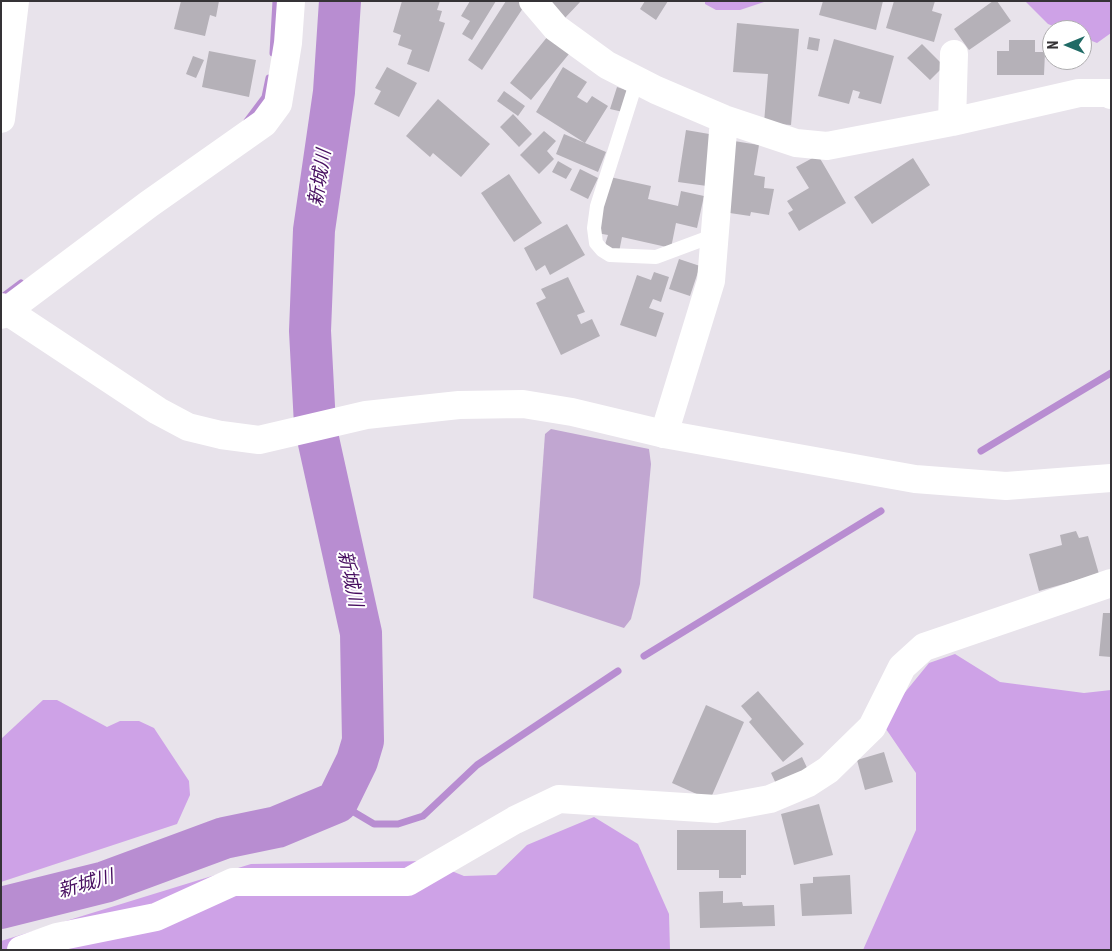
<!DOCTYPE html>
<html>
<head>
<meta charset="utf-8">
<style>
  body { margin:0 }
  #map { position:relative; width:1112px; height:951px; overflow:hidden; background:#e8e3eb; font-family:"Roboto Condensed",sans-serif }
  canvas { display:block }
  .frame { position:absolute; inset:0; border:2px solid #353336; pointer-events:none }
  .north { position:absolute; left:1042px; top:20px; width:50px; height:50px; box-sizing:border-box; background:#fff; border:1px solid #aeadaf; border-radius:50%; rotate:270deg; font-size:14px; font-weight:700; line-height:20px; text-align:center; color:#353336 }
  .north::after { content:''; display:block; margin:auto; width:18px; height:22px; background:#206b66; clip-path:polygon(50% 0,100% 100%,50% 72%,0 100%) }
</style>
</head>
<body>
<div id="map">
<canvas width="1112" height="951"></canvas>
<div class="frame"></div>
<div class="north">N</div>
</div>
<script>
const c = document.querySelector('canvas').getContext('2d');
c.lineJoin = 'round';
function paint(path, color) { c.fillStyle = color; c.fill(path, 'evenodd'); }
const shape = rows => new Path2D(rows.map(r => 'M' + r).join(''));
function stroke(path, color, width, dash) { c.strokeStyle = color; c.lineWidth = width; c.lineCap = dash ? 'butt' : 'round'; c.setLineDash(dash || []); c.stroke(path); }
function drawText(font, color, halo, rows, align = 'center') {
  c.font = font + ' "Roboto Condensed","Noto Sans JP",sans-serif'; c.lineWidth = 4; c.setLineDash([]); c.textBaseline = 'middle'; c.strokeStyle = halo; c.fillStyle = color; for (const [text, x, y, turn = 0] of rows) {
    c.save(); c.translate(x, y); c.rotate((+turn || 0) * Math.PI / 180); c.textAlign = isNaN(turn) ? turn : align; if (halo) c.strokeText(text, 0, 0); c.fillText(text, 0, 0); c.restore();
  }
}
const green = shape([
  [551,429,649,449,651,464,640,584,631,619,624,628,533,598,545,434]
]);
const forest = shape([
  [705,1,767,1,740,10,716,10,705,4],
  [1025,1,1111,1,1111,33,1097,43,1082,37,1082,30,1063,30,1048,24],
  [955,654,1000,682,1084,693,1111,690,1111,950,863,950,916,830,916,773,886,729,893,707,929,663],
  [43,700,57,700,107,727,120,721,139,721,154,728,189,781,190,795,177,824,1,882,1,739],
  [594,817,638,844,669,914,670,950,1,950,1,941,251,864,427,861,464,876,496,875,527,845]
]);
const stream = shape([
  [273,53,276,1],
  [247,121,265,97,269,78],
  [5,295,21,283],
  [981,451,1111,373],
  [644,656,881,511],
  [337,802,374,824,398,824,423,816,477,765,618,671]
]);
const river = shape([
  [1,908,105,882,224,838,277,827,337,802,357,761,363,741,361,633,315,425,310,331,314,230,334,92,340,1]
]);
const building = shape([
  [181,1,219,1,216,17,210,15,205,36,174,29],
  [402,1,440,1,437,10,442,11,439,21,445,23,429,72,407,64,412,50,398,45,401,35,393,32],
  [470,1,496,1,472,40,462,34,470,21,461,16],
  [506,1,519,1,525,5,482,70,468,60],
  [545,1,581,1,564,19],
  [645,1,668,1,656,20,640,9],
  [823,1,883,1,876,30,819,15],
  [894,1,935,1,932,11,942,14,934,42,886,28],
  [993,1,997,1,1011,21,969,50,954,29],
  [737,23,799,29,791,125,764,123,768,74,733,72],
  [548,36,569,54,531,100,510,83],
  [809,37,820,39,818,51,807,49],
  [834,39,894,56,881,104,858,98,860,92,853,90,849,104,818,96],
  [1009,40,1035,40,1035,52,1045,52,1044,75,997,75,997,51,1009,51],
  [922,44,944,66,930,80,907,58],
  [209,51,256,60,249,97,202,87],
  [193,56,204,60,196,78,186,74],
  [387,67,417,83,399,117,374,104,381,91,375,88],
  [563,67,587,82,577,97,587,103,592,96,608,106,585,143,536,112],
  [617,87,629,91,623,112,610,109],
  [504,91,525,106,518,116,497,101],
  [438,99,490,144,461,177,433,153,430,157,406,136],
  [513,114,532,134,519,147,500,127],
  [686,130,715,135,707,186,678,182],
  [544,131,556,141,547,151,554,159,539,174,520,155],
  [564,134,606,152,598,172,556,154],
  [734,141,759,145,754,175,765,177,764,188,774,189,769,215,751,212,750,216,723,212],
  [818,155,846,203,799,231,788,213,793,210,787,201,809,188,796,167],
  [913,158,930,185,872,224,854,197],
  [558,161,572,169,566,179,552,172],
  [580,169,598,178,588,199,570,190],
  [509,174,542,223,514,242,481,193],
  [610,177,651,186,648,199,678,206,681,191,704,196,697,228,676,223,671,248,622,237,619,252,604,248,608,235,597,233],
  [567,224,585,255,550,275,545,265,536,271,524,248],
  [679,259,700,266,690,296,669,289],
  [654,272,669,277,661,302,653,299,649,308,664,313,656,337,620,325,637,275,651,280],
  [568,277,585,312,577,315,581,324,592,319,600,336,561,355,536,303,546,298,541,289],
  [1076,531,1079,538,1088,536,1099,574,1039,591,1029,554,1062,545,1060,535],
  [1103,613,1111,613,1111,657,1099,656],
  [758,691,804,744,783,762,749,722,752,719,741,706],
  [706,705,744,722,710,800,672,783],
  [884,752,893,782,865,790,857,760],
  [802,757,809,772,778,788,771,773],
  [819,804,833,855,794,865,781,814],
  [677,830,746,830,746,875,741,875,741,878,719,878,719,870,677,870],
  [850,875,852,914,802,916,800,884,813,883,813,877],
  [723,891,723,903,742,902,743,906,774,905,775,926,700,928,699,892]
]);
const lane = shape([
  [637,80,597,206,594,228,596,243,602,250,610,255,656,257,715,235]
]);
const street = shape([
  [533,1,556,28,607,65,656,90,724,119,796,143,827,146,952,122,1079,93,1109,93,1111,95],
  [1,119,15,1],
  [952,122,954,54],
  [1,315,149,204,264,123,278,104,288,43,291,1],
  [664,434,711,281,724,119],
  [21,950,57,937,156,917,233,882,408,882,515,820,559,799,716,809,770,799,808,783,828,770,872,727,902,667,924,647,1111,583]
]);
const secondary = shape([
  [1,307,158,411,188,427,221,435,259,440,366,415,459,405,523,404,572,412,664,434,915,479,1006,486,1111,478]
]);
const waterNames = [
  ["新城川",321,178,-81],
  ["新城川",349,579,78],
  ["新城川",86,885,-16]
];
paint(green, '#c1a6d1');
paint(forest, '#cea2e7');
stroke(stream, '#b88dd1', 7);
stroke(river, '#b88dd1', 42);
paint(building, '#b5b1b8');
stroke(lane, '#fff', 14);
stroke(street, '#fff', 28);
stroke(secondary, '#fff', 28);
drawText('italic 19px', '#470e60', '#fff', waterNames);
</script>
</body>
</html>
